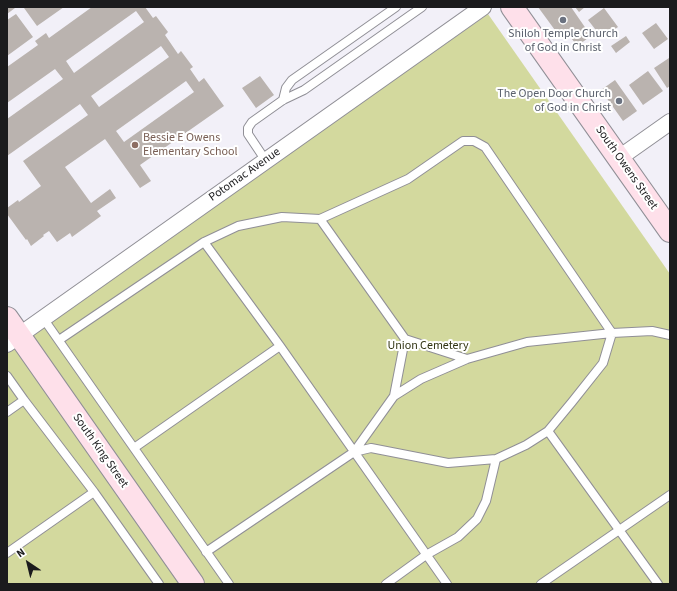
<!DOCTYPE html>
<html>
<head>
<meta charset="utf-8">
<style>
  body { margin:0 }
  #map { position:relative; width:677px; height:591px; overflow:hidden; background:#f2f0f8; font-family:"Source Sans 3",sans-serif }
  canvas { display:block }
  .frame { position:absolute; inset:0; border:8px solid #1b1b1d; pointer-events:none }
  .north { position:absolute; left:8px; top:543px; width:40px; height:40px; -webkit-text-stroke:3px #fff; paint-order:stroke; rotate:325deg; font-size:11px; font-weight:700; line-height:16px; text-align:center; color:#1b1b1d }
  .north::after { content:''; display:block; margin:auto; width:14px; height:18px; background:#1b1b1d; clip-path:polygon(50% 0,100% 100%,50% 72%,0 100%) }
</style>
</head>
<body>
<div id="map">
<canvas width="677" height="591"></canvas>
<div class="frame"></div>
<div class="north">N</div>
</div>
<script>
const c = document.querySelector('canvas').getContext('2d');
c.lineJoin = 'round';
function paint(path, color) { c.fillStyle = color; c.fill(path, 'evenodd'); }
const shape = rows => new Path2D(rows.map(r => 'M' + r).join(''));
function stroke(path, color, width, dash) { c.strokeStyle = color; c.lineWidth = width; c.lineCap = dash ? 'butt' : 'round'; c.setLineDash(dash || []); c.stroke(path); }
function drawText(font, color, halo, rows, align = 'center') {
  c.font = font + ' "Source Sans 3",sans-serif'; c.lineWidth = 4; c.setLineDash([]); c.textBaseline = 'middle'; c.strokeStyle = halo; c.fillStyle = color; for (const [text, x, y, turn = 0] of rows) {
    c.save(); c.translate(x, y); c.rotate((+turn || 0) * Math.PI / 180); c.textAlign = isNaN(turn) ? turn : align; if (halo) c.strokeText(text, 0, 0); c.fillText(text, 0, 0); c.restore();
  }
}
const green = shape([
  [488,14,670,274,670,584,7,584,7,351]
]);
const building = shape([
  [7,7,14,7,15,8,7,14],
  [25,7,64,7,37,26,24,8],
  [92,7,145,7,153,18,156,16,168,32,165,35,178,54,181,51,193,67,190,69,199,82,204,78,224,106,140,165,151,181,140,188,105,139,65,167,91,203,110,189,116,198,97,211,101,216,72,237,70,233,57,242,49,231,43,235,44,236,31,246,27,239,26,240,7,214,7,208,18,200,19,202,41,186,23,161,88,115,80,104,7,156,7,119,63,79,55,69,7,103,7,67,38,45,35,41,46,33,49,38],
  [136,11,144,22,74,73,66,61],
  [161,46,169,57,99,107,91,96],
  [186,81,194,92,124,142,116,131],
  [538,7,571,7,591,36,577,46,567,32,560,37],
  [575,7,585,7,579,12],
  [604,8,618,27,602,38,588,20],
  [16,14,33,37,7,56,7,20],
  [656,23,668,39,654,49,642,33],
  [626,36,630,42,616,53,611,46],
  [669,58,670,86,667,88,654,68],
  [648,71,663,91,643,105,629,85],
  [260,76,274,95,256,108,242,88],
  [615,80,637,111,623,121,601,90]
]);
const lane = shape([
  [283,100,286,88,292,80,396,7],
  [266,161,248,134,248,128,252,122,283,100,304,90,422,7],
  [320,219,405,339,467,359],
  [204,242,238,226,282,217,320,219,408,179,463,141,474,141,485,147,612,333,652,331,670,335],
  [43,318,229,584],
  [59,340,204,242,280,346,447,584],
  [7,376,24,400,94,492,159,584],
  [394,396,405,339],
  [7,412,24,400],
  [548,431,658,584],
  [134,448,280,346],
  [206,552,354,452,371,448,448,463,496,459,526,445,548,431,572,402,603,363,612,333,527,342,467,359,421,379,394,396,354,452],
  [7,553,94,492],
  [386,584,426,555,458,537,477,519,486,501,496,459],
  [541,584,670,495]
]);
const street = shape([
  [619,158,670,122],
  [7,344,483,7]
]);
const secondary = shape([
  [512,7,670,231],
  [7,318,193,584]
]);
const markers = [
  [563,20,4,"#6b7280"],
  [619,101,4,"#6b7280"],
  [135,145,4,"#8d6e63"]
];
const worshipNames = [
  ["Shiloh Temple Church",563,34],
  ["of God in Christ",563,48],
  ["The Open Door Church",611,94,"right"],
  ["of God in Christ",611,108,"right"]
];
const educationNames = [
  ["Bessie E Owens",143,138],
  ["Elementary School",143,152]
];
const streetNames = [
  ["South Owens Street",626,168,55],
  ["Potomac Avenue",245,175,-35],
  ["South King Street",100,451,55]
];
const parkNames = [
  ["Union Cemetery",428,346]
];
paint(green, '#d3d99e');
paint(building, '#bab3af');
stroke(lane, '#908f96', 10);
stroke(street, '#908f96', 18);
stroke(secondary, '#908f96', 24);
stroke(lane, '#fff', 8);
stroke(street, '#fff', 16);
stroke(secondary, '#fee0ea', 22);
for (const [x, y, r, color] of markers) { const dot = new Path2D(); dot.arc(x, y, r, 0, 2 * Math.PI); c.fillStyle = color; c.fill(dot); stroke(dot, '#fff', 1.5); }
drawText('12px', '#5b616d', '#fff', worshipNames);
drawText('12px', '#785e54', '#fff', educationNames, 'left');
drawText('12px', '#1b1b1d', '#fff', streetNames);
drawText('12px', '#313412', '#fff', parkNames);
</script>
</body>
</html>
